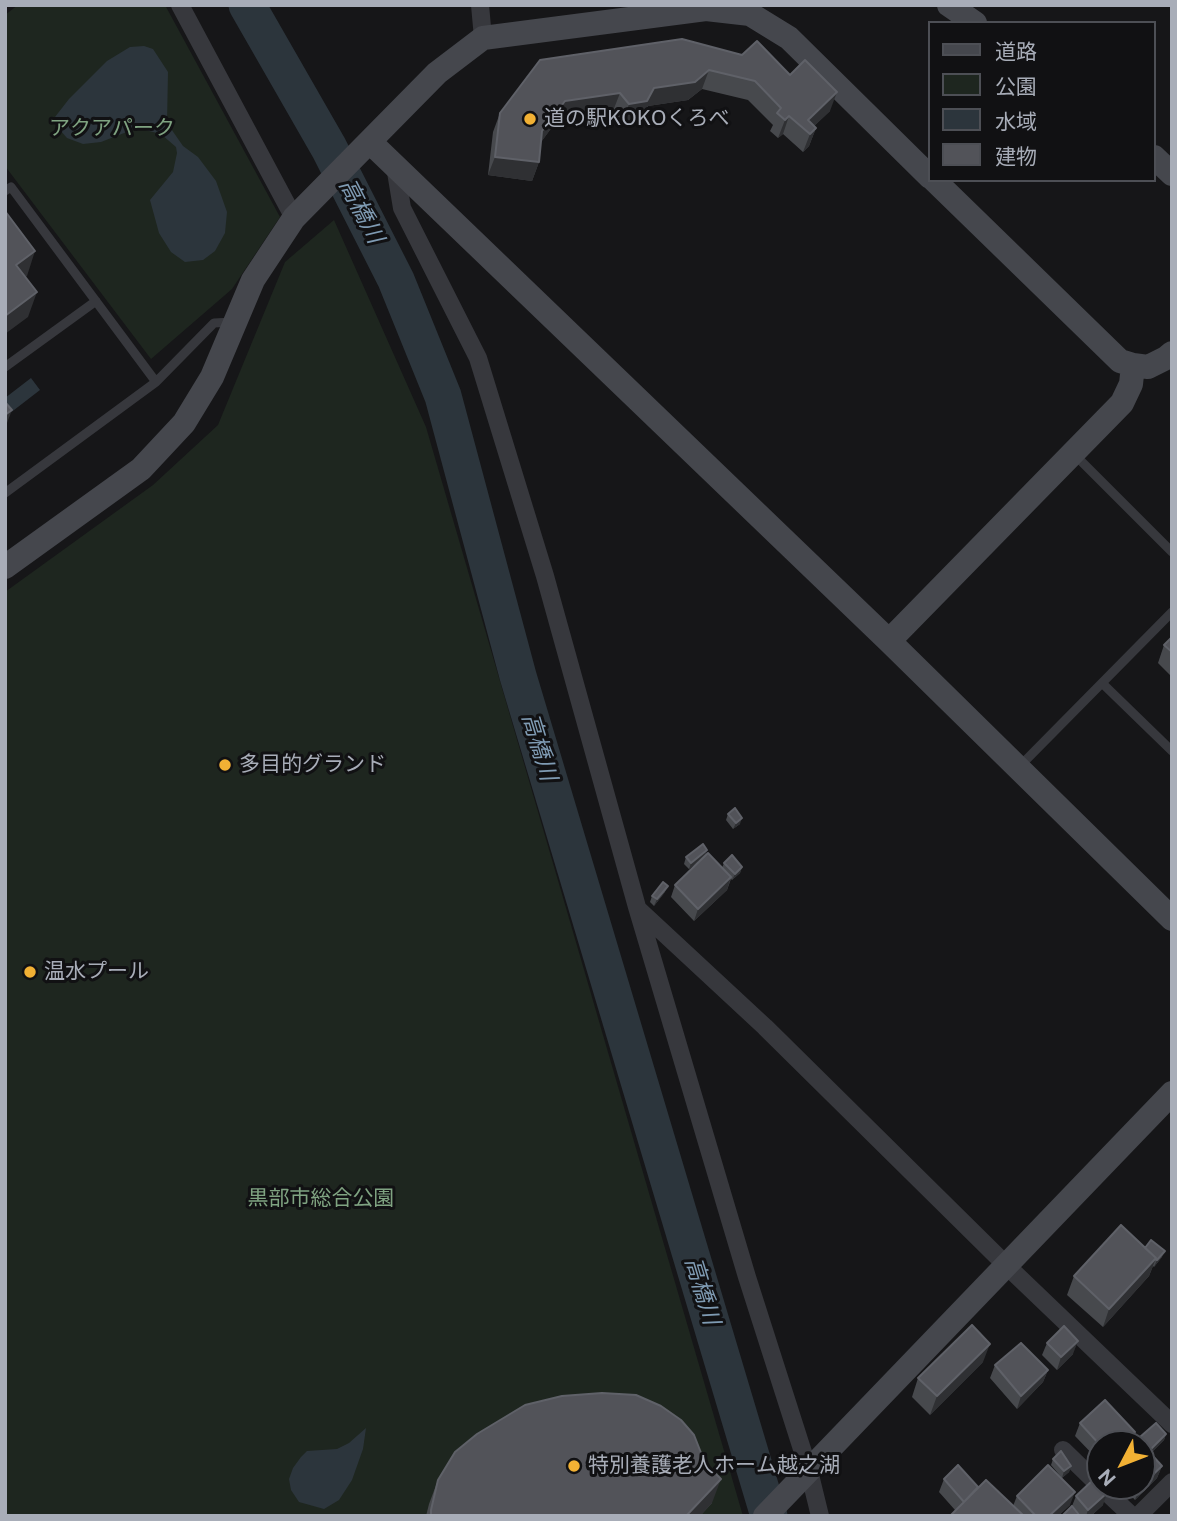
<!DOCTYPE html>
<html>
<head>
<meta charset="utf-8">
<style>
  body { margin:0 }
  #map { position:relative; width:1177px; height:1521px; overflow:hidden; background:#161618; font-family:"Public Sans","Noto Sans JP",sans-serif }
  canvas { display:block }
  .frame { position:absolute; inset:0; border:7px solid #a8adb8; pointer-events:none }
  .legend { position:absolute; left:928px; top:21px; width:228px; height:161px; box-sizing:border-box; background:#111113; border:2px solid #4d4f55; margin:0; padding:9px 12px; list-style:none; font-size:21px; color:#a8adb8 }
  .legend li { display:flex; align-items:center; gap:14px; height:35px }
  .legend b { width:35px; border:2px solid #4d4f55 }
  .north { position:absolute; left:1086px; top:1430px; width:70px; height:70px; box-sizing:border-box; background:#111113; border:2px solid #4d4f55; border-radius:50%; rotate:228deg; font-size:19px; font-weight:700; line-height:28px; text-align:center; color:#a8adb8 }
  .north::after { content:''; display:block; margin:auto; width:24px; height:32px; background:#f2b134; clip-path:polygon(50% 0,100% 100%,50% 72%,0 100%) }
</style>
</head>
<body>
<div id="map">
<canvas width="1177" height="1521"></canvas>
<div class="frame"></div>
<ul class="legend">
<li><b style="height:9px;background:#45474d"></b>道路</li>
<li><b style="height:19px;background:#1e261f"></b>公園</li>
<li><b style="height:19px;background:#2c353c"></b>水域</li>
<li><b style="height:19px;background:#525359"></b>建物</li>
</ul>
<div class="north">N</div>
</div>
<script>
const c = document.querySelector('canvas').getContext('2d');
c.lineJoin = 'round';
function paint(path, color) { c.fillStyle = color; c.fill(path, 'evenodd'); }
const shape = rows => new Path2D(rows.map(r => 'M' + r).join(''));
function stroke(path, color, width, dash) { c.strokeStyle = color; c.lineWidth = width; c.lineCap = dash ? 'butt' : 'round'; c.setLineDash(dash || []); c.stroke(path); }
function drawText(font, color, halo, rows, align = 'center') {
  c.font = font + ' "Public Sans","Noto Sans JP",sans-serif'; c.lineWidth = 6; c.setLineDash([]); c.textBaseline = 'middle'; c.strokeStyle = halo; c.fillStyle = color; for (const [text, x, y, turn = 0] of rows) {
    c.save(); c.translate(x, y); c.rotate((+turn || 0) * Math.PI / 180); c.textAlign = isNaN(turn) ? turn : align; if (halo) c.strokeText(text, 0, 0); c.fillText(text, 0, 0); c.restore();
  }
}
const green = shape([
  [18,5,165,5,280,217,232,289,151,359,5,166,5,15],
  [334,220,426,427,743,1516,5,1516,5,592,153,485,218,425,285,262]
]);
const water = shape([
  [144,46,153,49,168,72,167,123,183,146,198,157,216,181,227,212,225,233,215,251,203,260,185,262,171,252,159,233,150,200,173,172,177,153,176,147,161,134,137,128,101,142,83,144,67,138,60,130,55,117,69,99,107,61,130,47],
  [31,378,40,390,5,417,5,398],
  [366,1428,363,1449,352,1480,339,1500,324,1509,299,1502,291,1490,289,1479,293,1468,301,1457,307,1451,337,1449,349,1443]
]);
const river = shape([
  [247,5,329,148,396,280,443,396,518,676,769,1516]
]);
const lane = shape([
  [5,191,11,187,156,382],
  [5,367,96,301],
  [1074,454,1172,552],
  [5,493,156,382,214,323,233,322],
  [1102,683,1172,751],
  [1019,767,1172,612]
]);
const street = shape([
  [180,5,294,218],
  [480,5,483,38],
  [395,166,402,208,478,358,545,576,637,907,747,1277,809,1471,820,1516],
  [639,910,765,1027,1007,1266,1172,1424],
  [1063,1450,1100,1486],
  [1100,1486,1132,1516],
  [1138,1516,1172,1482]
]);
const secondary = shape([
  [949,5,975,23],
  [370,142,889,641,1172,919],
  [1154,157,1172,174],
  [934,180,1120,361,1133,365,1148,367,1166,358,1172,353],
  [5,567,141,469,184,423,212,377,253,280,294,218,437,73,483,38,706,9,750,14,789,38,930,177],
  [889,641,1122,403,1131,384,1133,365],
  [765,1516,1172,1093]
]);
const wall = shape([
  [540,60,790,75,830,111,814,126,816,128,809,146,803,152,783,134,778,138,770,131,773,125,748,100,702,89,688,100,648,106,640,120,623,122,613,111,558,119,541,142,539,162,532,181,488,175,493,132,500,113],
  [1172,637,1172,677,1158,663,1164,645],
  [728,814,740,824,733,829,726,820],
  [707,850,705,856,689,869,684,864,686,857],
  [724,863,742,867,740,873,732,880,731,879,727,890,694,921,671,897,675,885,722,868],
  [665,892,654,906,650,902,652,896],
  [1145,1248,1162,1257,1154,1267,1153,1266,1149,1276,1103,1327,1067,1295,1074,1276],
  [1047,1343,1073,1354,1057,1370,1042,1355],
  [983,1362,930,1415,912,1397,918,1378],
  [995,1365,1048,1370,1043,1382,1017,1409,990,1378],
  [1080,1423,1100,1444,1100,1462,1075,1436],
  [1166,1434,1164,1440,1150,1454,1162,1466,1157,1478,1135,1500,1122,1486,1142,1486,1139,1441,1140,1437],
  [1053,1459,1071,1466,1069,1472,1062,1478,1051,1465],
  [944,1479,978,1487,1013,1506,1017,1496,1070,1505,1058,1516,950,1516,955,1510,939,1492],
  [438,1480,712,1503,700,1516,426,1516,429,1504],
  [1076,1496,1103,1505,1091,1516,1062,1516,1072,1506]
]);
const shadedWall = shape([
  [709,70,702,89,688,100,648,106,640,120,623,122,629,104,654,88],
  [837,92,830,111,808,132,808,120],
  [620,93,613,111,558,119,536,149,542,131,565,101],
  [789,116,783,134,778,138,785,120],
  [816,128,809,146,803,152,810,134],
  [495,157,539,162,532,181,488,175],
  [35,251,27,276,8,290,16,265],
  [37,292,28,317,5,334,5,316],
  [12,410,7,423,5,424,5,415],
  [742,818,740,824,733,829,736,823],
  [707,850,705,856,689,869,691,863],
  [742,867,740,873,732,880,735,874],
  [731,877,727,890,694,921,698,909],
  [668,886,665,892,654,906,657,899],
  [1165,1251,1162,1257,1154,1267,1157,1260],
  [1156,1258,1149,1276,1103,1327,1109,1309],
  [1078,1341,1073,1354,1057,1370,1061,1357],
  [990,1344,983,1362,930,1415,937,1396],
  [1048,1370,1043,1382,1017,1409,1021,1396],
  [1135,1432,1131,1444,1123,1444],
  [1166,1434,1164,1440,1149,1455,1151,1449],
  [1071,1466,1069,1472,1062,1478,1064,1471],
  [1162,1466,1157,1478,1135,1500,1139,1488],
  [721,1479,712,1503,700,1516,686,1516],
  [1075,1492,1070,1505,1058,1516,1049,1516],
  [1107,1493,1103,1505,1091,1516,1086,1516,1088,1510]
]);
const building = shape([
  [682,39,742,55,757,41,790,75,805,60,837,92,808,120,816,128,810,134,789,116,785,120,777,113,781,108,755,81,709,70,695,82,654,88,647,101,629,104,620,93,565,101,542,131,539,162,495,157,500,113,540,60,682,39],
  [5,211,35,251,16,265,37,292,5,316,5,211],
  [5,402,12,410,5,415,5,402],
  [1172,637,1172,652,1164,645,1172,637],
  [735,808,742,818,736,823,728,814,735,808],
  [703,844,707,850,691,863,686,857,703,844],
  [708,853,731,877,698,909,675,885,708,853],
  [732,855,742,867,735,874,724,863,732,855],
  [663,882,668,886,657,899,652,896,663,882],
  [1121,1225,1156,1258,1109,1309,1074,1276,1121,1225],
  [1151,1240,1165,1251,1157,1260,1155,1259,1156,1258,1145,1248,1151,1240],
  [972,1325,990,1344,937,1396,918,1378,972,1325],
  [1064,1326,1078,1341,1061,1357,1047,1343,1064,1326],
  [1021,1343,1048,1370,1021,1396,995,1365,1021,1343],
  [602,1393,636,1395,661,1406,681,1420,694,1435,705,1463,721,1479,686,1516,431,1516,431,1510,438,1480,455,1452,477,1434,525,1405,562,1396,602,1393],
  [1105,1400,1135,1432,1123,1444,1100,1445,1080,1423,1105,1400],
  [1156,1423,1166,1434,1151,1449,1140,1437,1156,1423],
  [1138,1439,1142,1444,1133,1444,1138,1439],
  [1142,1444,1162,1466,1142,1485,1142,1444],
  [1061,1451,1071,1466,1064,1471,1053,1459,1061,1451],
  [958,1465,978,1487,964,1502,944,1479,958,1465],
  [1048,1465,1075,1492,1049,1516,1036,1516,1017,1496,1048,1465],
  [1094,1479,1107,1493,1088,1510,1076,1496,1094,1479],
  [986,1480,1024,1516,950,1516,986,1480],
  [1072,1506,1080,1516,1062,1516,1072,1506]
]);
const markers = [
  [530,119,7,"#f2b134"],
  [225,765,7,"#f2b134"],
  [30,972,7,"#f2b134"],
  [574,1466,7,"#f2b134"]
];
const poiNames = [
  ["道の駅KOKOくろべ",544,119],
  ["多目的グランド",239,765],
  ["温水プール",44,972],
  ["特別養護老人ホーム越之湖",588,1466]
];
const parkNames = [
  ["アクアパーク",112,129],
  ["黒部市総合公園",321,1199]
];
const waterNames = [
  ["高橋川",361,211,63],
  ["高橋川",539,747,73],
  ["高橋川",702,1291,73]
];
paint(green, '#1e261f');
paint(water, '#2c353c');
stroke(river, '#2c353c', 37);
stroke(lane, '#37383d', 9);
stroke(street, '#37383d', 18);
stroke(secondary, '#45474d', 24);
paint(wall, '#47494d');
paint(shadedWall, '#2f3033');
paint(building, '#525359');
stroke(building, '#5f6168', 2);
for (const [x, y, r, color] of markers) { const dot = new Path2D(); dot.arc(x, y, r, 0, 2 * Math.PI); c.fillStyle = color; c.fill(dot); stroke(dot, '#111113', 2.5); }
drawText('21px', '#a8adb8', '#111113', poiNames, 'left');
drawText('21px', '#7fa381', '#111113', parkNames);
drawText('italic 23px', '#7f9bb3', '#111113', waterNames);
</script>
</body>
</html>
